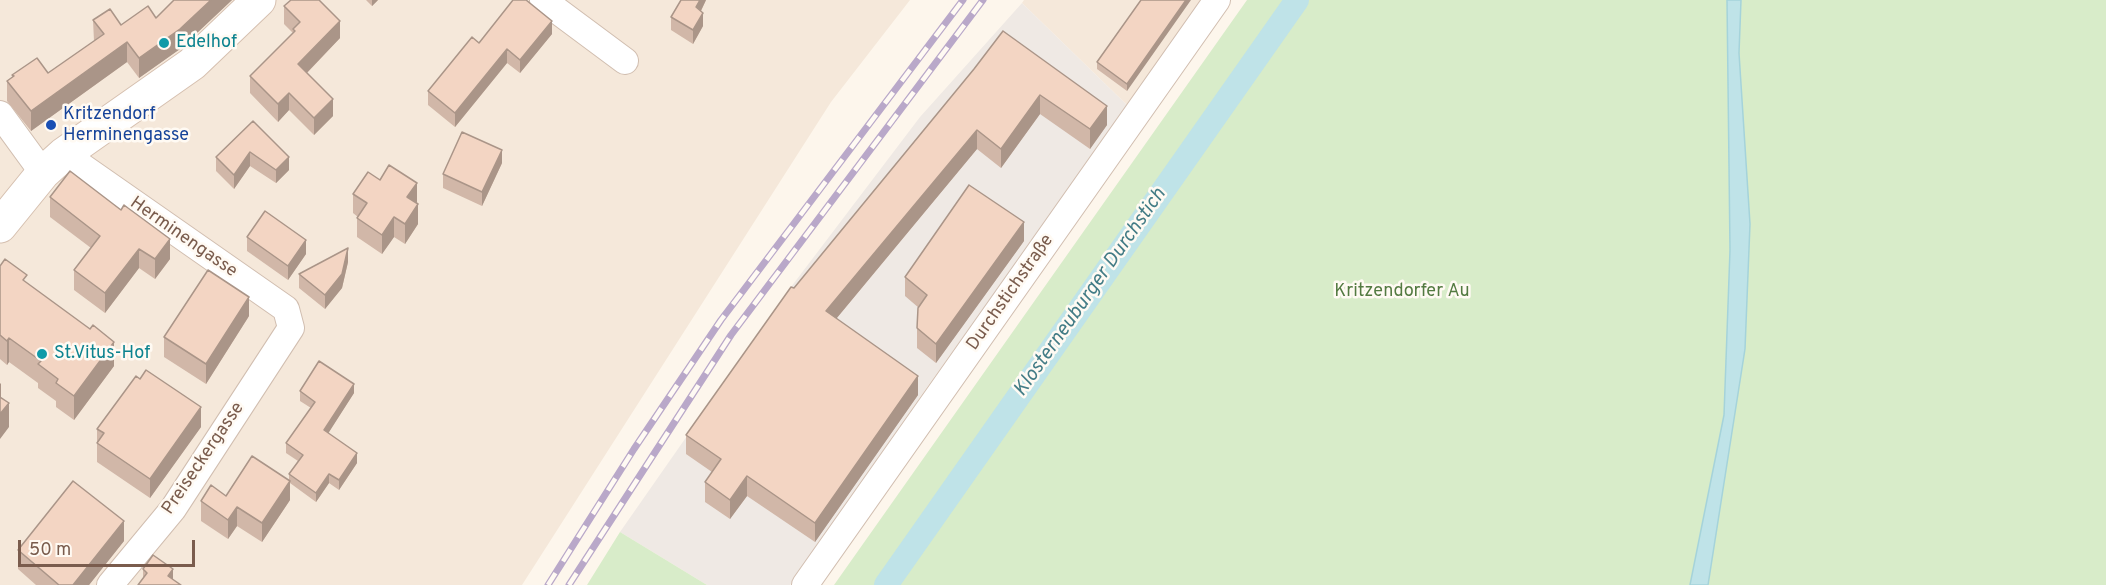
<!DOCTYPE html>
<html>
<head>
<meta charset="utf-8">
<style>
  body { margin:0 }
  #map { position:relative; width:2106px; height:585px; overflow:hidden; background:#fdf6ec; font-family:Overpass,sans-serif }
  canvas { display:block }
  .scale { position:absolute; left:18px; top:540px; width:177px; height:27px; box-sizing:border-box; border:3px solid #7a5c4d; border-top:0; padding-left:8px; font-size:18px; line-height:21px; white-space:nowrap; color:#7a5c4d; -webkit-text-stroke:4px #fffaf3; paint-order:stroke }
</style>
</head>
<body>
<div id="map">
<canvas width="2106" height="585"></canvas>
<div class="scale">50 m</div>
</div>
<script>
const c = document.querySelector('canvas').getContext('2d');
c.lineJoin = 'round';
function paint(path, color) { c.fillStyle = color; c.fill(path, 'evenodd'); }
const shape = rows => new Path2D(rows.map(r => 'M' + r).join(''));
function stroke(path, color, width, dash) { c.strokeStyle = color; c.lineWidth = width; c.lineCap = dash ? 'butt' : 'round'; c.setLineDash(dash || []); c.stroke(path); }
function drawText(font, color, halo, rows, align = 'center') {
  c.font = font + ' Overpass,sans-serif'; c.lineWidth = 5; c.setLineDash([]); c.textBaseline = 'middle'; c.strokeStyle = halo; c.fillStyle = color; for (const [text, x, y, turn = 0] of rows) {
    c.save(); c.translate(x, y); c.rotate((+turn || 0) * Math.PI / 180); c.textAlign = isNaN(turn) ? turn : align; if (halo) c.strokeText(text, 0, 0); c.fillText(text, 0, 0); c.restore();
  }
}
const residential = shape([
  [0,0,910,0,831,102,522,585,0,585],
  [1024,0,1204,0,1128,106,1022,3]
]);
const industrial = shape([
  [1022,3,1128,106,930,383,790,585,707,585,620,532,791,287,920,117]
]);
const green = shape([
  [1247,0,1727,0,1730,250,1724,415,1690,585,834,585],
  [1741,0,2106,0,2106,585,1708,585,1745,349,1739,53],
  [620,532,707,585,587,585]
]);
const water = shape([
  [1727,0,1741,0,1739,53,1750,224,1745,349,1708,585,1690,585,1724,415,1730,250,1727,0]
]);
const canal = shape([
  [886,585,1297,0]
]);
const minor = shape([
  [543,0,625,61],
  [0,114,43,173],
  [64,154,286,309,291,328,173,509,110,585],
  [805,585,1217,0]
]);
const secondary = shape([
  [0,226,43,173,64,154,192,64,259,0]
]);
const rail = shape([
  [548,585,634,449,721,320,963,0],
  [569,585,731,335,983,0]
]);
const wall = shape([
  [174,0,232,0,180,49,139,78,127,62,31,131,7,101,7,81,12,77,12,75,48,73,94,41,93,20,121,25,156,18],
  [366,0,378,0,372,6],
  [681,0,706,0,701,11,703,26,693,44,671,30,671,17],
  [1141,0,1127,91,1097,69,1097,62],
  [284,6,340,38,307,73,333,116,314,135,289,110,278,122,250,93,250,76,293,33,284,24],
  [1003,31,1107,125,1090,149,1040,114,1001,168,977,149,836,319,918,395,815,542,747,496,730,519,705,502,705,482,712,472,686,454,686,435,794,288,974,69],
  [552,34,520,73,507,63,455,127,428,105,428,91,479,43],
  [253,121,289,170,276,183,250,166,234,189,216,171,216,157],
  [502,163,482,206,443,188,443,174],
  [380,180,417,202,418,224,405,244,394,237,382,254,357,237,357,218,358,217,353,213,353,194],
  [50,197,170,259,155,279,139,268,105,313,74,290,74,270,91,248,50,217],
  [247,237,306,254,288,280,247,251],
  [1024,241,936,363,917,348,917,328,919,308,905,296,905,277],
  [348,262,342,288,325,309,299,288,299,274],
  [0,266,27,283,114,366,74,420,56,407,56,401,38,388,38,383,9,362,7,365,0,359],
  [249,316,206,384,164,357,164,337],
  [300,391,354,393,328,433,357,463,339,490,329,483,316,502,290,483,290,500,262,542,237,526,228,539,201,521,201,501,289,481,289,474,298,461,286,453,286,443,311,408,300,401],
  [201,427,150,498,97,462,97,429],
  [124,541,89,585,36,585,18,569,18,550],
  [143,569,173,579,143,579]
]);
const shadedWall = shape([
  [211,0,232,0,180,49,139,78,139,58],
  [372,0,378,0,372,6],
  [700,0,706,0,696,21,696,7],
  [1186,0,1191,0,1127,91,1127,84],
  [703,13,703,26,693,44,693,30],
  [340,21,340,38,298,82,298,64],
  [552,21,552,34,520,73,520,60],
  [127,42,127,62,31,131,31,111],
  [507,49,507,63,455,127,455,113],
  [289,93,289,110,278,122,278,104],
  [1040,95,1040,114,1001,168,1001,149],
  [333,99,333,116,314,135,314,118],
  [1107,106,1107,125,1090,149,1090,129],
  [977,130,977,149,826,331,826,311],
  [502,150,502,163,482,206,482,192],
  [250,152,250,166,234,189,234,175],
  [289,157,289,170,276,183,276,170],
  [417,183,417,202,407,217,407,197],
  [418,204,418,224,405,244,405,224],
  [394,217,394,237,382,254,382,235],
  [1024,222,1024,241,936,363,936,344],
  [170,239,170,259,155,279,155,259],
  [306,240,306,254,288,280,288,266],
  [348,248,348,262,342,288,325,309,325,295],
  [139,249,139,268,105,313,105,293],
  [249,297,249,316,206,384,206,364],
  [9,338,9,362,7,365,7,341],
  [114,342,114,366,74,420,74,396],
  [918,376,918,395,815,542,815,523],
  [1,383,1,407,0,408,0,384],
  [354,384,354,393,324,440,324,430],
  [9,403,9,427,0,439,0,414],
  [201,407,201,427,150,498,150,479],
  [357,453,357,463,339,490,339,480],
  [329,474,329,483,316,502,316,493],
  [747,476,747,496,730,519,730,500],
  [290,481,290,500,262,542,262,523],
  [237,507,237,526,228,539,228,520],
  [124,521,124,541,89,585,73,585],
  [173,569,173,585,168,576]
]);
const building = shape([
  [174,0,211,0,180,29,139,58,127,42,31,111,7,81,14,76,12,75,37,58,48,73,104,34,93,20,110,9,121,25,148,6,156,18,174,0],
  [291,0,319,0,340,21,298,64,333,99,314,118,289,93,278,104,250,76,295,31,293,29,300,22,284,6,291,0],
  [513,0,526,0,552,21,520,60,507,49,455,113,428,91,472,37,479,43,513,0],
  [681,0,700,0,696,7,703,13,693,30,671,17,681,0],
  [1141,0,1186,0,1127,84,1097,62,1141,0],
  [1003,31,1107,106,1090,129,1040,95,1001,149,977,130,826,311,918,376,815,523,747,476,730,500,705,482,721,459,686,435,791,287,794,288,974,69,1003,31],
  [253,121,289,157,276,170,250,152,234,175,216,157,253,121],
  [462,132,502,150,482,192,443,174,462,132],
  [389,165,417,183,407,197,418,204,405,224,394,217,382,235,357,218,367,203,353,194,368,172,380,180,389,165],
  [70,171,121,210,124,205,170,239,155,259,139,249,105,293,74,270,100,236,50,197,70,171],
  [969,185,1024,222,936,344,917,328,918,308,927,295,905,277,969,185],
  [265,211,306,240,288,266,247,237,265,211],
  [348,248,342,274,325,295,299,274,348,248],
  [5,259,27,275,23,280,90,329,93,325,114,342,74,396,56,383,58,379,38,364,41,361,9,338,7,341,0,335,0,266,5,259],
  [208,270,249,297,206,364,164,337,208,270],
  [319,361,354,384,324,430,357,453,339,480,329,474,316,493,289,474,303,455,286,443,315,402,300,391,319,361],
  [146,370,201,407,150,479,97,443,104,433,97,429,136,376,140,379,146,370],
  [0,397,9,403,0,414,0,397],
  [252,456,290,481,262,523,237,507,228,520,201,501,211,485,226,496,252,456],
  [73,481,124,521,73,585,59,585,18,550,73,481],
  [153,555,173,569,168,576,181,585,138,585,147,573,143,569,153,555]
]);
const markers = [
  [164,43,6,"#0f9aa8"],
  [51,125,6,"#1a4fb4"],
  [42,354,6,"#0f9aa8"]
];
const cultureNames = [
  ["Edelhof",176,43],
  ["St.Vitus-Hof",54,354]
];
const transitNames = [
  ["Kritzendorf",63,115],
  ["Herminengasse",63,136]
];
const streetNames = [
  ["Herminengasse",183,238,35],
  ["Durchstichstraße",1011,293,-55],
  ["Preiseckergasse",204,459,-56]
];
const parkNames = [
  ["Kritzendorfer Au",1402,292]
];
const waterNames = [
  ["Klosterneuburger Durchstich",1091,293,-55]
];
paint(residential, '#f5e8da');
paint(industrial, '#efe9e4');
paint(green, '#d8ecc9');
paint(water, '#bfe3e8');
stroke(water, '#a5d3da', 1.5);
stroke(canal, '#bfe3e8', 24);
stroke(minor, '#d1beb0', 28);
stroke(secondary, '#d6c0b0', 35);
stroke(minor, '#fff', 26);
stroke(secondary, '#fff', 33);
stroke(rail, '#b9a8c9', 7);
stroke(rail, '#fffaf3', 4.5, [14]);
paint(wall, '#d1b7a8');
paint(shadedWall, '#aa9588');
paint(building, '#f3d5c3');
stroke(building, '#aa9588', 1.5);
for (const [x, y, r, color] of markers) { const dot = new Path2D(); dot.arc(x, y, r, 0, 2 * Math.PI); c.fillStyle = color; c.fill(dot); stroke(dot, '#fffaf3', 2); }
drawText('18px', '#0d838f', '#fffaf3', cultureNames, 'left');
drawText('18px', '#164399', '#fffaf3', transitNames, 'left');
drawText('18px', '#7a5c4d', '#fffaf3', streetNames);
drawText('18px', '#537a41', '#fffaf3', parkNames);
drawText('italic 20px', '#437c86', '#fffaf3', waterNames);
</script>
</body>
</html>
